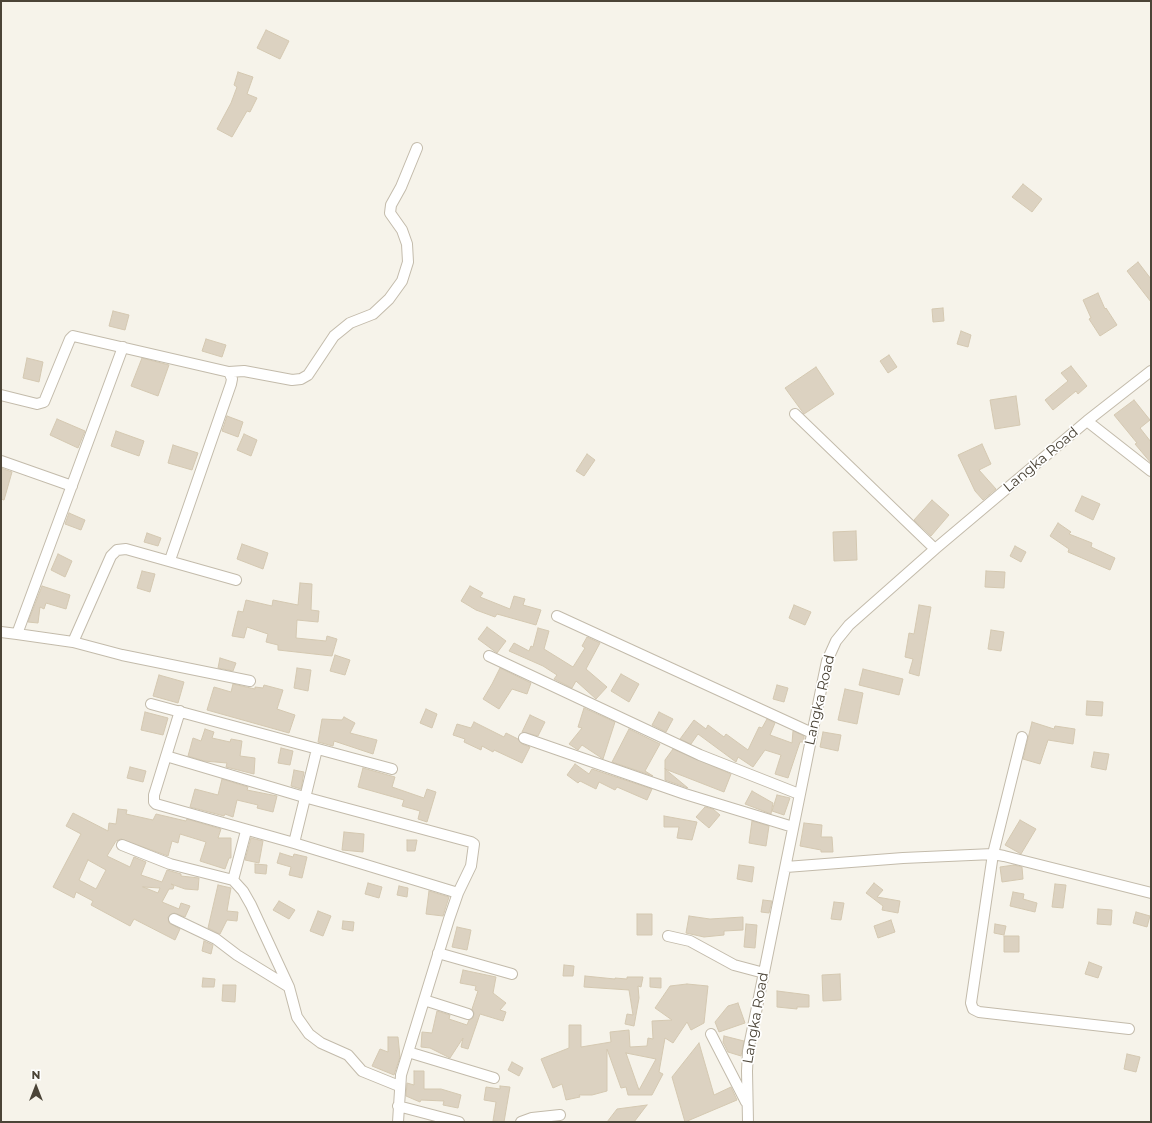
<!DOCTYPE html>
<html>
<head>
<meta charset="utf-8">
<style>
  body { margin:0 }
  #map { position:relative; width:1152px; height:1123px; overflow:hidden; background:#f6f3ea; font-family:Montserrat,sans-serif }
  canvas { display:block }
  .frame { position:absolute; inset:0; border:2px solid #4b4437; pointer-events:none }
  .north { position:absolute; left:16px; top:1067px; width:40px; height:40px; -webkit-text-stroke:3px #fff; paint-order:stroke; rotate:0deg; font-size:11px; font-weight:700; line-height:16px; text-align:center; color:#4b4437 }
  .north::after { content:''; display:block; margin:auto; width:14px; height:18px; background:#4b4437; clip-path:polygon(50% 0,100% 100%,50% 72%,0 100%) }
</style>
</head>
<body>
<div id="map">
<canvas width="1152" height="1123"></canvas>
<div class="frame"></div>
<div class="north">N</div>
</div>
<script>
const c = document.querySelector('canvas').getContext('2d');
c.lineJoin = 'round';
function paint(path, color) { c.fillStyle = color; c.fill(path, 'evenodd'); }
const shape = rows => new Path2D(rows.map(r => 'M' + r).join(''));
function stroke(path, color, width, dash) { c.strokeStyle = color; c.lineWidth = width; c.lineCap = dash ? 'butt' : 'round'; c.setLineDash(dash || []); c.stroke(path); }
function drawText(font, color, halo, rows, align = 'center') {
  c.font = font + ' Montserrat,sans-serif'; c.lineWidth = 3.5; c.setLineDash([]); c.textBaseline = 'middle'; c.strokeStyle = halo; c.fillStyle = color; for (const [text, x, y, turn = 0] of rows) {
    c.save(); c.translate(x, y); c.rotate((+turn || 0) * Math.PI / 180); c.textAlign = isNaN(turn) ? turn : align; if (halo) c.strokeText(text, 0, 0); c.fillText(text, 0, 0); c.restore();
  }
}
const building = shape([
  [266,30,289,41,280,59,257,48,266,30],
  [238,72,253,77,247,94,257,98,250,112,247,111,232,137,217,129,231,103,237,87,234,85,238,72],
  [1023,184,1042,199,1032,212,1012,197,1023,184],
  [1138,262,1151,279,1151,302,1127,271,1138,262],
  [1098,293,1105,309,1106,308,1117,325,1100,336,1089,319,1091,318,1083,300,1098,293],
  [943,308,944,321,933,322,932,309,943,308],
  [113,311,129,315,125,330,109,326,113,311],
  [961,331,971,335,968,347,957,344,961,331],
  [206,339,226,345,222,357,202,351,206,339],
  [889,355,897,367,888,373,880,361,889,355],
  [27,358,43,362,39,382,23,378,27,358],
  [142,358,169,365,158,396,131,386,142,358],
  [1071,366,1087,386,1078,394,1076,391,1053,410,1045,400,1068,381,1061,373,1071,366],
  [816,367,834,394,804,414,785,388,816,367],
  [1016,396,1020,425,995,429,990,400,1016,396],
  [1134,400,1150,420,1140,428,1151,442,1151,463,1135,444,1137,443,1114,415,1134,400],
  [227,416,243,422,238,437,222,431,227,416],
  [57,419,85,431,78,448,50,435,57,419],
  [116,431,144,441,139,456,111,446,116,431],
  [244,434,257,440,251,456,237,450,244,434],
  [982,444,991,464,979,470,996,489,983,500,975,491,958,455,982,444],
  [173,445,198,453,192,470,168,463,173,445],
  [587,454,595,460,584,476,576,471,587,454],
  [1,468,12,472,4,500,1,499,1,468],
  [1082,496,1100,504,1093,520,1075,511,1082,496],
  [932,500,949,515,931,536,914,520,932,500],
  [69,513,85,520,81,530,65,524,69,513],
  [1058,523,1071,532,1069,534,1092,543,1091,547,1115,558,1110,570,1068,552,1069,549,1050,536,1058,523],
  [856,531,857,560,834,561,833,532,856,531],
  [147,533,161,538,158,546,144,542,147,533],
  [242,544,268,553,263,569,237,559,242,544],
  [1015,546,1026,552,1021,562,1010,556,1015,546],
  [58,554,72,561,65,577,51,570,58,554],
  [142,571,155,574,150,592,137,588,142,571],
  [986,571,1005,572,1004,588,985,587,986,571],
  [300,583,312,584,311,610,319,611,318,622,297,620,296,638,326,641,327,636,337,639,332,656,278,650,278,645,266,642,268,634,247,627,244,638,232,636,238,611,243,612,246,600,272,606,273,600,298,605,300,583],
  [42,586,70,595,66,609,46,603,44,609,40,607,38,623,28,622,42,586],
  [470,586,483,593,480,597,510,609,514,596,525,599,523,605,541,610,536,625,497,614,495,617,476,610,461,601,470,586],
  [794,605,811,612,805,625,789,618,794,605],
  [919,605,931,607,919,676,909,673,913,659,905,657,909,633,914,634,919,605],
  [487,627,506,641,497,653,478,639,487,627],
  [538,628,549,631,544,649,573,667,585,648,582,646,587,637,600,643,586,669,607,687,596,699,576,681,572,688,554,679,557,675,543,666,509,651,514,643,529,651,531,646,533,647,538,628],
  [991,630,1004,632,1001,651,988,649,991,630],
  [335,655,350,660,345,675,330,671,335,655],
  [220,658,236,663,233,671,218,668,220,658],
  [297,668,311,670,308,691,294,688,297,668],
  [500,668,531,683,527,694,512,689,499,709,483,699,492,684,500,668],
  [863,669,903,679,899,695,859,685,863,669],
  [621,674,639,684,629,702,611,691,621,674],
  [159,675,184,682,178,703,153,696,159,675],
  [233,684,255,689,255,687,263,688,264,685,283,690,277,709,295,715,289,733,207,710,214,687,231,692,233,684],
  [777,685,788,688,784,702,773,699,777,685],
  [845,689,863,693,857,724,838,720,845,689],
  [1087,701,1103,702,1102,716,1086,715,1087,701],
  [584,708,615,722,603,759,582,745,578,750,569,744,582,728,578,727,584,708],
  [426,709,437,714,432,728,420,723,426,709],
  [145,712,168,718,163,735,141,730,145,712],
  [659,712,673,719,666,732,652,725,659,712],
  [530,715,545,722,538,736,522,732,530,715],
  [344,717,355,723,350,733,377,740,373,754,334,741,333,746,318,742,322,719,342,720,344,717],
  [767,719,775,723,770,735,792,743,793,731,804,736,804,742,800,742,788,778,775,774,781,755,765,750,753,767,738,757,736,762,698,734,691,744,680,739,694,720,706,729,708,725,724,737,726,734,748,750,759,727,762,728,767,719],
  [474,722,504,737,506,733,518,739,522,744,530,747,522,763,494,750,493,752,482,746,481,750,464,742,465,739,453,735,457,724,471,728,474,722],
  [1032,722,1054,729,1055,726,1075,729,1073,744,1048,740,1040,764,1023,759,1032,722],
  [205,729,214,732,212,738,230,742,231,739,242,741,240,756,255,758,254,774,226,767,227,763,204,761,188,756,193,738,201,741,205,729],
  [629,729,660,744,645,771,653,776,612,762,629,729],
  [823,732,841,735,838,751,820,747,823,732],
  [281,748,293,751,290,765,278,763,281,748],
  [673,749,731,774,724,792,665,769,665,760,673,749],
  [1094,752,1109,754,1106,770,1091,767,1094,752],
  [575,764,589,774,592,769,652,789,647,800,617,787,615,790,599,782,596,789,580,781,578,783,567,775,575,764],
  [130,767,146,771,143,782,127,778,130,767],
  [363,768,395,777,392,787,424,798,427,789,436,792,427,822,418,819,420,811,402,806,404,800,358,787,363,768],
  [665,769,688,788,665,780,665,769],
  [294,770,304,772,301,789,291,786,294,770],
  [222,779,248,787,247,790,277,796,273,812,257,808,258,805,237,800,233,817,225,814,224,816,190,807,195,789,218,795,222,779],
  [752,791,773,803,771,814,745,804,752,791],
  [777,795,790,798,784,815,772,811,777,795],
  [705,807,713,809,720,815,709,828,696,817,705,807],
  [118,809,127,810,126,814,153,820,156,814,186,821,187,819,221,829,218,838,231,838,231,858,229,858,225,869,200,861,206,842,180,834,178,843,172,841,168,856,121,839,116,841,107,856,130,867,134,857,146,862,141,875,162,882,167,870,181,874,181,876,199,878,198,890,185,889,171,884,174,886,173,889,169,889,162,902,179,909,181,903,190,906,185,917,174,913,168,917,169,923,180,929,175,940,134,919,130,926,91,905,93,901,76,892,74,898,53,887,81,834,66,826,73,813,108,831,109,823,116,824,118,809],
  [88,860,106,870,96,889,79,880,88,860],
  [143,887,160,888,158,893,143,887],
  [664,816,697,822,692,840,677,838,679,827,664,827,664,816],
  [1020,820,1036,829,1021,854,1005,845,1020,820],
  [752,821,769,826,766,846,749,843,752,821],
  [804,823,822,825,821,837,832,837,833,852,821,852,821,850,800,846,804,823],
  [344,832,364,834,363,852,342,850,344,832],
  [251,838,263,841,259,863,245,860,251,838],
  [407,840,417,840,415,851,407,851,407,840],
  [280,853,293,857,294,854,307,857,302,878,289,875,291,867,277,863,280,853],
  [255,864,267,865,266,874,255,873,255,864],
  [739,865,754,867,752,882,737,879,739,865],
  [1014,865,1022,867,1023,879,1002,882,1000,867,1014,865],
  [368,883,382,887,379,898,365,894,368,883],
  [874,883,883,890,877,897,900,901,898,913,882,910,883,906,866,893,874,883],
  [1055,884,1066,885,1063,908,1052,907,1055,884],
  [218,885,231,888,227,911,238,912,237,921,227,920,220,934,208,928,218,885],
  [399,886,408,888,407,897,397,895,399,886],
  [429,891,449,897,443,916,426,914,429,891],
  [1013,892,1024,894,1023,899,1037,903,1035,912,1010,906,1013,892],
  [763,900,772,901,769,913,761,912,763,900],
  [279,901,295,910,289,919,273,910,279,901],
  [834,902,844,903,841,920,831,919,834,902],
  [1098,909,1112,910,1111,925,1097,924,1098,909],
  [318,911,331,916,323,936,310,931,318,911],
  [1136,912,1150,916,1147,927,1133,923,1136,912],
  [637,914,652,914,652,935,637,935,637,914],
  [689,916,710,919,743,917,743,930,724,931,724,935,704,937,686,933,689,916],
  [891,920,895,932,878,938,874,926,891,920],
  [343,921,354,922,353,931,342,929,343,921],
  [746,924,757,925,755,948,744,947,746,924],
  [995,924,1006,926,1004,935,994,933,995,924],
  [457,927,471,930,467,950,452,947,457,927],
  [1004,936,1019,936,1019,952,1004,952,1004,936],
  [204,941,213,945,211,954,202,951,204,941],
  [1089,962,1102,967,1098,978,1085,974,1089,962],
  [564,965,574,966,573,976,563,976,564,965],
  [463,970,496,977,493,993,506,1003,500,1010,506,1012,503,1021,480,1014,468,1049,461,1047,463,1038,450,1058,430,1048,421,1047,422,1032,432,1033,437,1011,450,1015,449,1019,467,1025,469,1020,473,1018,474,1013,472,1009,478,991,475,990,476,986,460,983,463,970],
  [840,974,841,1000,823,1001,822,975,840,974],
  [585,976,615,979,615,978,627,979,627,977,643,977,641,987,638,986,639,998,634,1026,625,1024,627,1014,633,1015,629,990,584,987,585,976],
  [203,978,215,979,214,987,202,987,203,978],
  [650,978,661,978,661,988,650,987,650,978],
  [687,984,708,986,704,1023,691,1030,687,1022,673,1043,665,1038,659,1072,663,1074,652,1095,628,1095,626,1087,621,1088,607,1049,607,1091,592,1095,579,1095,580,1097,566,1100,562,1084,553,1088,541,1059,569,1048,569,1025,581,1025,581,1047,611,1042,610,1032,629,1030,630,1047,647,1046,648,1038,653,1039,652,1021,672,1020,655,1008,670,986,687,984],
  [626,1053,656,1059,639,1090,626,1053],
  [223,985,236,985,235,1002,222,1001,223,985],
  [777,991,809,995,809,1007,797,1007,797,1009,777,1007,777,991],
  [738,1003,745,1023,719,1032,715,1022,728,1006,738,1003],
  [724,1036,744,1041,741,1056,728,1052,723,1042,724,1036],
  [388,1037,398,1037,400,1057,394,1075,372,1066,380,1049,388,1052,388,1037],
  [699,1043,714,1095,731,1087,737,1100,685,1122,672,1077,699,1043],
  [1127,1054,1140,1057,1136,1072,1124,1069,1127,1054],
  [512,1062,523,1068,519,1076,508,1070,512,1062],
  [414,1071,424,1071,424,1089,441,1089,461,1095,458,1108,443,1105,444,1101,421,1100,420,1102,406,1096,407,1083,414,1085,414,1071],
  [500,1086,510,1087,504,1122,493,1121,496,1102,484,1100,486,1087,500,1089,500,1086],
  [647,1105,634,1122,607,1122,617,1109,647,1105]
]);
const street = shape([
  [229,372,244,371,292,380,301,379,308,375,334,336,350,323,373,314,389,299,402,281,408,262,407,244,402,230,390,213,391,205,401,187,417,148],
  [1,395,37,404,44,402,70,339,73,336,229,372,232,379,231,384,170,560],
  [795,414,935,549],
  [1087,421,1151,471],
  [1,461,72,486],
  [557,616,812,733],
  [1,632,17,634,123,347],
  [17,634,73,642,122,655,250,681],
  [73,642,111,556,117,550,126,549,236,580],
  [489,656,700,755,799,794],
  [151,704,392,769],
  [180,711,154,795,154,802,156,804,294,843,458,893],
  [1022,737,993,854,971,1003,973,1009,979,1012,1129,1029],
  [524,738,685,794,793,827],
  [166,756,304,797,471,842,474,844,471,866,458,893,449,919,401,1075,398,1122],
  [294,843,317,749],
  [122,845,170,864,233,880,243,891,251,905,289,987,297,1017,309,1034,321,1043,348,1055,362,1071,399,1086],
  [786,867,903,858,993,854,1004,856,1151,893],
  [233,880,246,831],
  [174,919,216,939,237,955,289,987],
  [668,936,690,941,734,965,764,973],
  [438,953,512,974],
  [424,1000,468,1014],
  [711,1034,746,1102],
  [408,1052,494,1078],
  [398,1106,459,1122],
  [521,1122,532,1118,560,1115],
  [748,1122,747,1071,748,1051,755,1017,822,685,827,661,836,641,849,625,935,549,1087,421,1151,371]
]);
const streetNames = [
  ["Langka Road",1041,460,-40],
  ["Langka Road",820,700,-77],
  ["Langka Road",756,1018,-80]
];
paint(building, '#dcd2c1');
stroke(building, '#d4c8b1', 1);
stroke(street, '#c3bbab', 12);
stroke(street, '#fff', 10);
drawText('14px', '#4b4437', '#fff', streetNames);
</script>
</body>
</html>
